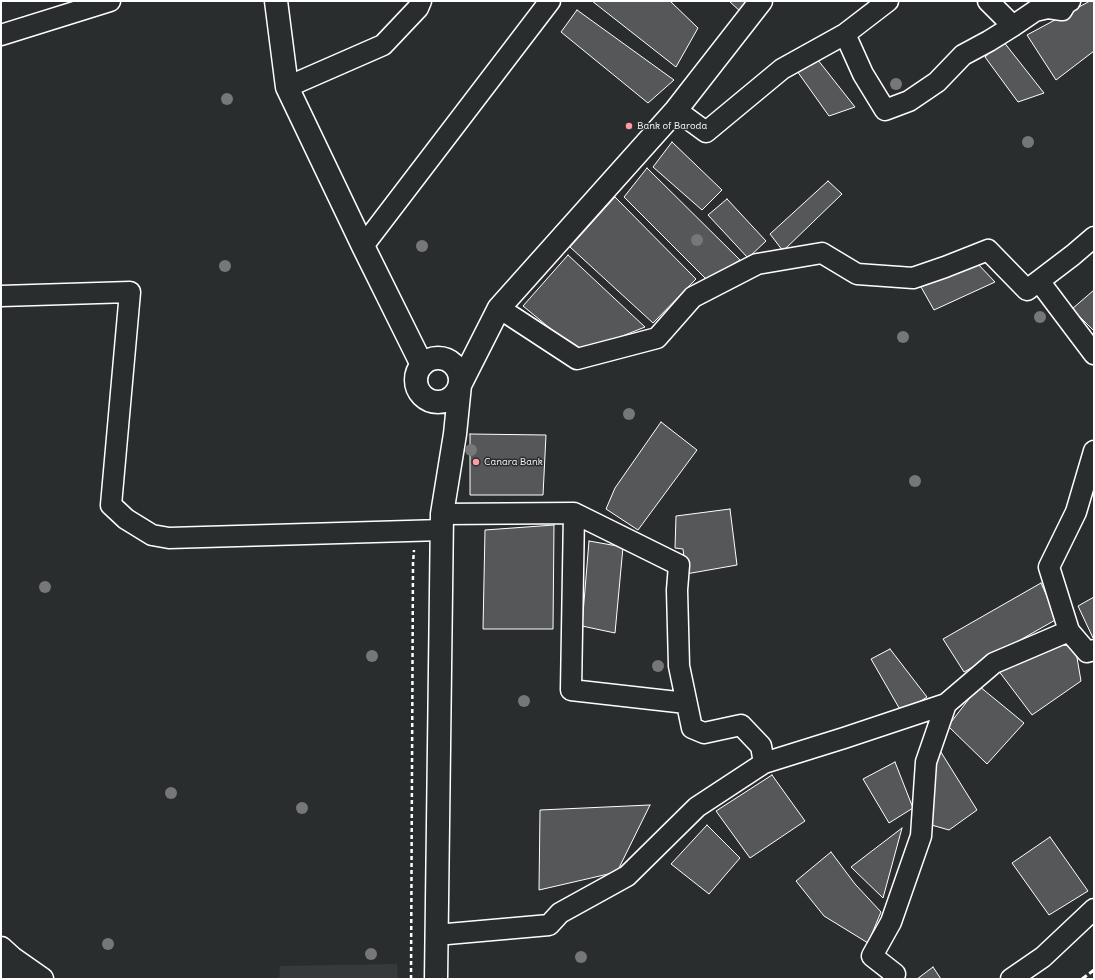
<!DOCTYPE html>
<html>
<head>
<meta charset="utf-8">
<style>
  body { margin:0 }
  #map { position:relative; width:1095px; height:980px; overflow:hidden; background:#2a2d2e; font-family:Delius,sans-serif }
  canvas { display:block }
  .frame { position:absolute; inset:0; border:2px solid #fff; pointer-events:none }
</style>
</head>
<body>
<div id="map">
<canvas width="1095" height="980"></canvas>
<div class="frame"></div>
</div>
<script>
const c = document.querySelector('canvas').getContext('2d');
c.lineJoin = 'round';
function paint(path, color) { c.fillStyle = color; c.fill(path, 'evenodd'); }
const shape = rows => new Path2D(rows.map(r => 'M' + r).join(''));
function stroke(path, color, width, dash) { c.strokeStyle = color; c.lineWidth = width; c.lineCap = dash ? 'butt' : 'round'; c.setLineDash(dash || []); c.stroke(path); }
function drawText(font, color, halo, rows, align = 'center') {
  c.font = font + ' Delius,sans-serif'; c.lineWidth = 3; c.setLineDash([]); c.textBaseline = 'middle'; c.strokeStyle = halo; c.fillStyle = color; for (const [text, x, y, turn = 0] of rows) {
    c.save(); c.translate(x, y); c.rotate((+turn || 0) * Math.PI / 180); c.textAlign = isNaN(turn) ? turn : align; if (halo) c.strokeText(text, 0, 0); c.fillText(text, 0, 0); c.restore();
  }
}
const built = shape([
  [397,964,398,979,279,979,280,966]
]);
const building = shape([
  [592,1,670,1,698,28,676,67,592,1],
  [729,1,749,1,742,13,729,1],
  [1090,1,1094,1,1094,51,1056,80,1027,35,1090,1],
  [577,10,674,80,648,103,561,32,577,10],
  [1003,41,1044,93,1018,102,985,57,1003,41],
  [814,55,855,107,829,116,797,71,814,55],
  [672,142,722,190,702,210,653,167,672,142],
  [647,168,740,260,707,280,624,197,647,168],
  [828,181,842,194,783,251,770,234,828,181],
  [615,197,696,279,653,323,570,247,615,197],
  [727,199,766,241,748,258,708,215,727,199],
  [568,255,645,327,580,353,523,306,568,255],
  [977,263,995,282,934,310,921,287,977,263],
  [1094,290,1094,331,1072,309,1094,290],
  [661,422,697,450,638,530,606,509,615,488,661,422],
  [470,434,546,435,543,495,470,495,470,434],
  [730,509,737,565,686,574,683,549,675,548,676,516,730,509],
  [554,525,553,629,483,629,485,530,554,525],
  [589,541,623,547,615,633,582,626,589,541],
  [1041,583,1057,619,964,672,943,639,1041,583],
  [1094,597,1094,638,1093,638,1078,606,1094,597],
  [1060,645,1075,646,1081,681,1032,715,998,670,1051,650,1060,645],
  [890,649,927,697,902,713,871,659,890,649],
  [979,686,1024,723,987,764,948,726,979,686],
  [939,749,977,810,949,830,928,824,933,761,939,749],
  [895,762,913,808,889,823,863,779,895,762],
  [772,775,805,821,750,858,716,811,772,775],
  [650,805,617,872,539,890,540,810,650,805],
  [707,825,740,858,709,894,671,864,707,825],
  [902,828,883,898,851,867,902,828],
  [1050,837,1088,891,1049,915,1012,863,1050,837],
  [831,852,855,884,881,912,868,943,824,916,796,881,831,852],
  [933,967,941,979,917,979,933,967]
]);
const path = shape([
  [411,979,413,563,414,550]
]);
const street = shape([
  [988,1,1013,26],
  [845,34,863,74,885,110,909,101,937,82,963,55,989,41,1013,26,1035,11,1048,8,1062,10,1066,3,1070,1],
  [1,35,110,1],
  [287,87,383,45,418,8,421,1],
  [676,110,706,132,782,69,845,34,888,1],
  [363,246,550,1],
  [1039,281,1094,354],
  [1,296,130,292,111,505,126,519,152,535,169,538,442,530],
  [499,308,577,359,657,338,693,297,757,264,822,253,857,274,913,278,945,267,988,250,1027,290,1073,255,1094,237],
  [574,513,571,690,686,703],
  [442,514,574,513,679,565,677,590,679,666,692,728,704,733,741,725,761,746,764,763],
  [1069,631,1087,652,1094,650],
  [436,935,549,925,560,913,627,876,697,807,764,763,844,738,946,704],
  [893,979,895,974,872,956,891,922,921,836,926,762,946,704,994,663,1069,631,1049,567,1076,512,1094,451],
  [1011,979,1043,957,1094,909]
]);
const secondary = shape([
  [276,1,287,87,363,246,422,365],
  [1,948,12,958,42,979],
  [1,968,15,979]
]);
const primary = shape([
  '416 380a22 22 0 1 1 44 0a22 22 0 1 1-44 0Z',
  [436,979,442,514,455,434,460,385,499,308,676,110,761,1]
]);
const rail = shape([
  [1082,979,1094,970]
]);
const trees = [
  [896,84],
  [227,99],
  [1028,142],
  [697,240],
  [422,246],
  [225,266],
  [1040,317],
  [903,337],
  [629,414],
  [471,450],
  [915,481],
  [45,587],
  [372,656],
  [658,666],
  [524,701],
  [171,793],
  [302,808],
  [108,944],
  [371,954],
  [581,957]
];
const markers = [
  [629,126,4,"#ff9aa2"],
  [476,462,4,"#ff9aa2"]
];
const poiNames = [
  ["Bank of Baroda",637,126],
  ["Canara Bank",484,462]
];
paint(built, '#373a3b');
paint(building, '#555758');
stroke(building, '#fff', 1);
stroke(street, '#fff', 23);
stroke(secondary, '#fff', 25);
stroke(primary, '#fff', 25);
stroke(path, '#fff', 2.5, [4, 3]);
stroke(street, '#2a2d2e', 20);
stroke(secondary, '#2a2d2e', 22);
stroke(primary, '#2a2d2e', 22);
stroke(rail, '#fff', 3, [6, 3]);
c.fillStyle = '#757778';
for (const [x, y] of trees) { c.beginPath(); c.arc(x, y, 6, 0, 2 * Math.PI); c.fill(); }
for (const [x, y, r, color] of markers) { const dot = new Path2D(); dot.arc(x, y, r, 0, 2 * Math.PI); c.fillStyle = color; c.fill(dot); stroke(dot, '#2a2d2e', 1.5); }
drawText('10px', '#fff', '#2a2d2e', poiNames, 'left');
</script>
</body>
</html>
